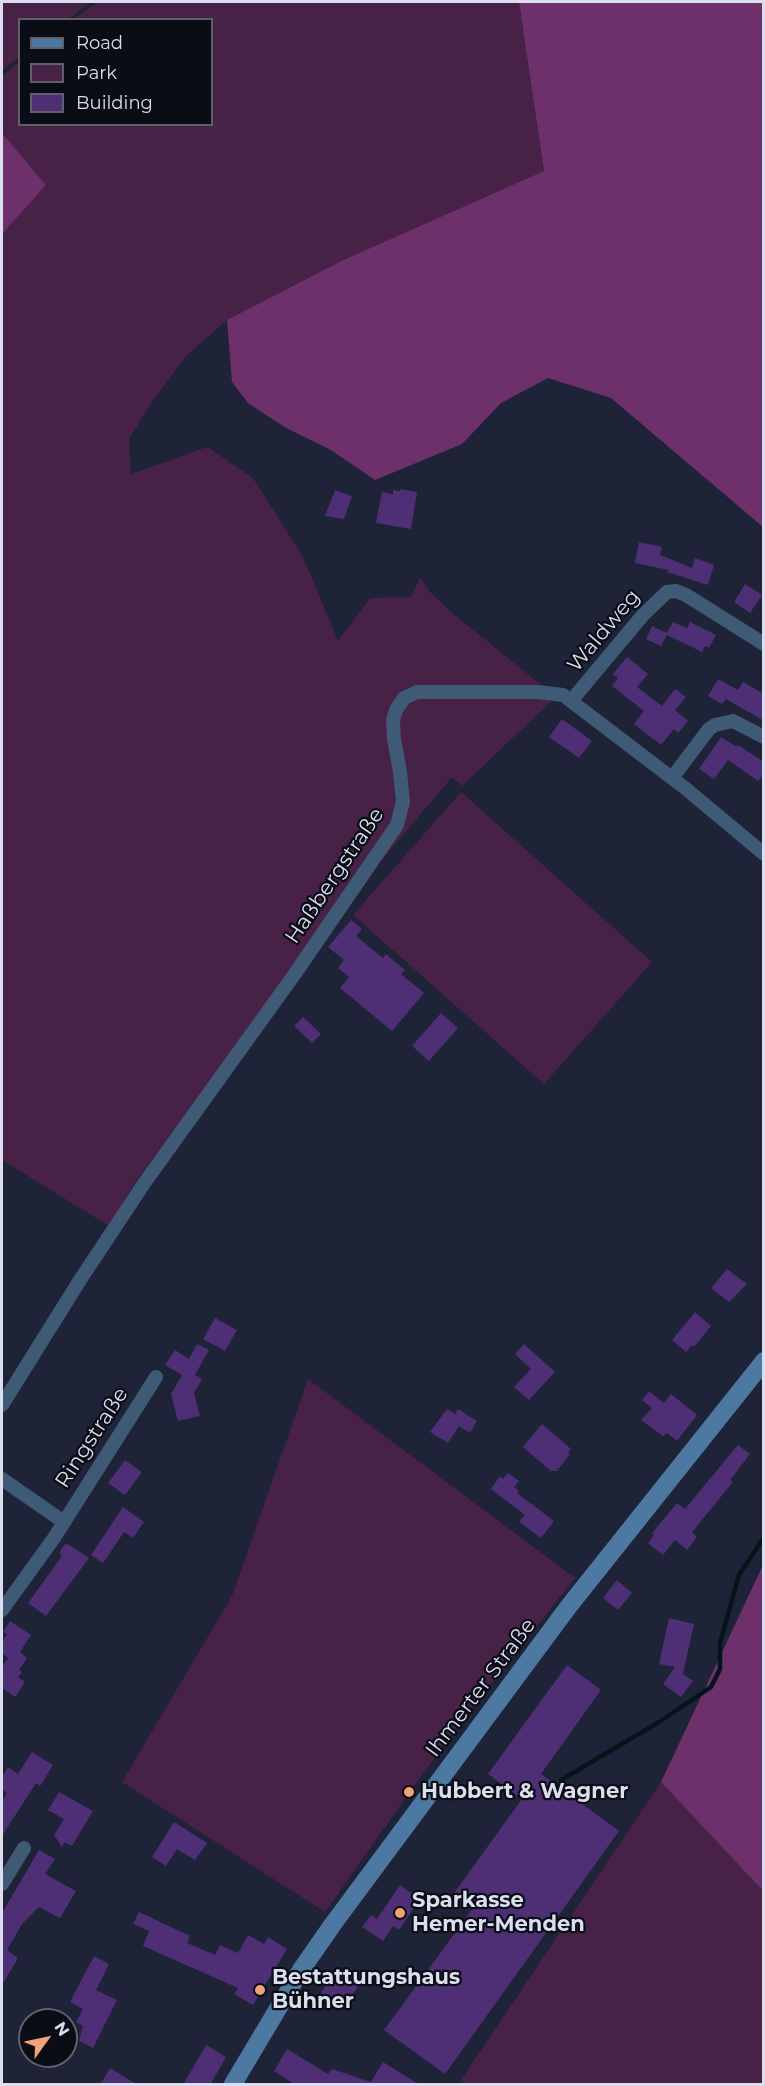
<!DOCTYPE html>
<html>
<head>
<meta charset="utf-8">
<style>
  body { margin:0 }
  #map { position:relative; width:765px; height:2086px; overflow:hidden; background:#1e2337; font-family:Montserrat,sans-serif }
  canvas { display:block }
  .frame { position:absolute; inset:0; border:3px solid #dbdeec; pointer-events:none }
  .legend { position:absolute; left:18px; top:18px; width:195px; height:108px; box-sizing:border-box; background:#0b0d16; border:2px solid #5e616c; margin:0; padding:8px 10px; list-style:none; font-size:18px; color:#dbdeec }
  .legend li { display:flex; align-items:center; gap:12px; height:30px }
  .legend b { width:30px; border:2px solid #5e616c }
  .north { position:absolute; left:18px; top:2008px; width:60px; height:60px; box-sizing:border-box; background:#0b0d16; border:2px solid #5e616c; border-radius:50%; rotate:57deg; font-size:16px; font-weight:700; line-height:24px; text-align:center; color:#dbdeec }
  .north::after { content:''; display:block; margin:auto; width:21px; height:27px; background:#efa377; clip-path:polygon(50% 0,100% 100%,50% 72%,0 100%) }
</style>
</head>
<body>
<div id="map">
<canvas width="765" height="2086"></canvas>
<div class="frame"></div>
<ul class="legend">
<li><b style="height:8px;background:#4c78a1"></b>Road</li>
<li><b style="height:16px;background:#482146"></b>Park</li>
<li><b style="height:16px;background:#4e2f75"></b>Building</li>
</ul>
<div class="north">N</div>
</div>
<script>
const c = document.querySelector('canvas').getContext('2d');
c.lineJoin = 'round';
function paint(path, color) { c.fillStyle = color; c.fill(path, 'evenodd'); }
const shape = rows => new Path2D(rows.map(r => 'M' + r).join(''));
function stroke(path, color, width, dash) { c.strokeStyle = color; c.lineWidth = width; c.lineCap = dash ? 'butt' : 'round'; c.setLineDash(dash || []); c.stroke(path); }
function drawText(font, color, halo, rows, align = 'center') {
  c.font = font + ' Montserrat,sans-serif'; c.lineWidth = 4.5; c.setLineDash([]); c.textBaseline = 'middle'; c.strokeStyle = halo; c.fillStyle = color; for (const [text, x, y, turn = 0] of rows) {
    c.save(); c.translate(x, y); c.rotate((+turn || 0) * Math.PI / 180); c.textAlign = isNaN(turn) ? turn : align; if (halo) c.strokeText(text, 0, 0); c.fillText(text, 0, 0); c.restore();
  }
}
const green = shape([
  [2,2,91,2,68,19,20,20,19,57,2,71],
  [97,2,519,2,544,171,341,261,227,320,185,357,150,405,129,439,131,474,207,447,253,478,303,557,338,641,370,598,411,597,420,577,430,592,450,611,556,697,462,786,452,777,382,860,370,862,293,972,136,1181,109,1226,2,1160,2,234,46,185,2,133,2,76,19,62,20,124,212,124,212,20,74,19],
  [461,792,652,962,544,1084,353,915],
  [308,1379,575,1578,450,1735,325,1912,122,1782,232,1596],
  [661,1782,763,1891,763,2084,466,2084,461,2080]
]);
const forest = shape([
  [519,2,763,2,763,527,611,398,548,378,501,403,462,444,375,480,331,450,286,428,248,403,232,382,227,320,341,261,544,171],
  [2,133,46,185,2,234],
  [763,1565,763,1891,661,1782]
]);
const stream = shape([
  [561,1780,659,1722,711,1687,720,1669,720,1643,739,1575,764,1537]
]);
const building = shape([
  [401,489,417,492,411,529,376,523,382,492,393,494,393,490,400,491],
  [335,490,352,496,344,519,325,516],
  [639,542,662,547,660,555,692,568,695,558,714,565,708,585,667,572,669,570,635,563],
  [745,584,762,595,750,613,734,602],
  [673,622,687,628,690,622,716,635,709,648,705,646,702,652,667,635,661,646,646,639,652,626,667,633],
  [627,657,648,674,637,687,662,706,675,689,686,697,675,710,688,721,678,733,674,729,661,745,634,724,644,711,612,686,618,678,613,674],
  [718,679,738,690,743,682,764,694,764,721,726,699,722,704,708,696],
  [562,719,592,741,579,758,549,737],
  [721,737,737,747,738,745,764,762,764,773,758,781,728,760,714,779,699,769],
  [351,920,362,929,356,936,383,958,386,954,405,970,401,974,424,993,392,1031,340,988,349,977,338,968,344,960,328,947],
  [441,1013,458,1028,429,1061,412,1046],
  [303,1017,321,1034,312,1043,294,1026],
  [727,1269,747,1284,729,1302,711,1288],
  [695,1312,711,1326,694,1347,692,1345,686,1352,672,1340],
  [215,1318,237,1330,225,1351,203,1339],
  [197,1344,209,1350,195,1375,202,1379,194,1393,200,1416,178,1421,171,1394,182,1375,165,1365,175,1350,189,1359],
  [524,1344,555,1372,529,1400,514,1387,531,1369,515,1354],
  [649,1391,664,1403,671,1394,697,1415,677,1441,667,1433,663,1436,641,1420,652,1408,642,1400],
  [447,1409,455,1414,458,1409,477,1421,470,1433,459,1426,448,1443,430,1432],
  [542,1424,571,1449,568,1452,570,1454,557,1471,551,1471,523,1447],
  [738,1445,750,1454,730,1480,733,1482,692,1532,697,1537,687,1550,675,1540,663,1555,648,1543,654,1535,652,1533,677,1503,685,1509],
  [125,1460,142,1472,125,1495,108,1483],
  [508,1473,519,1481,514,1487,519,1491,517,1493,554,1521,541,1538,519,1522,525,1515,491,1489,500,1476,503,1479],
  [123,1507,144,1522,133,1538,124,1532,103,1563,91,1555],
  [66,1543,89,1558,46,1616,28,1603,62,1556,59,1553],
  [617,1580,632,1593,618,1610,603,1598],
  [669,1618,694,1624,683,1674,693,1681,681,1697,663,1684,675,1667,659,1664],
  [10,1621,31,1635,20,1652,27,1658,19,1670,22,1672,18,1677,25,1682,15,1697,2,1688,2,1667,8,1658,2,1653,2,1642,7,1634,3,1632],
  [567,1665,601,1690,541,1774,619,1831,445,2074,384,2030,474,1907,454,1893,522,1799,488,1774],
  [32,1752,53,1765,40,1786,36,1783,2,1836,2,1801,7,1793,2,1789,2,1777,8,1767,18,1774],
  [59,1792,93,1811,72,1846,65,1842,62,1847,54,1835,64,1819,48,1810],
  [174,1822,207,1843,195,1860,177,1849,166,1866,152,1857],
  [39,1850,55,1859,45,1874,76,1891,60,1918,39,1907,22,1924,7,1950,18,1958,2,1985,2,1913],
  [400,1885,420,1899,399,1930,393,1926,383,1941,362,1927,371,1915,377,1919],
  [139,1912,190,1936,187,1943,215,1955,220,1945,238,1953,248,1935,264,1944,268,1937,287,1949,253,2005,234,1994,238,1988,143,1946,149,1931,133,1924],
  [94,1956,109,1964,96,1990,117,2000,93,2048,79,2041,83,2026,76,2022,83,2009,70,2002],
  [336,1968,345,1974,350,1968,364,1977,352,1996,347,1993,343,1998,337,1994,333,2001,321,1993],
  [206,2045,226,2057,210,2085,183,2085],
  [287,2049,328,2074,332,2069,371,2082,383,2062,420,2085,296,2085,274,2071],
  [110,2068,138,2085,100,2085]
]);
const street = shape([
  [571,701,643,615,667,592,676,591,686,595,764,644],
  [672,778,709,729,715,725,733,721,764,737],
  [2,1405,80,1280,145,1182,294,975,397,825,403,802,400,772,394,739,393,720,396,710,404,698,417,692,538,692,563,695,685,788,764,854],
  [2,1479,64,1522],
  [2,1610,54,1538,156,1377],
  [2,1884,24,1848]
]);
const secondary = shape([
  [233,2084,301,1970,333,1924,569,1606,764,1361]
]);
const markers = [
  [409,1792,6,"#efa377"],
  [400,1913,6,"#efa377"],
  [260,1990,6,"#efa377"]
];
const streetNames = [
  ["Waldweg",604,631,-50],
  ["Haßbergstraße",335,876,-56],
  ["Ringstraße",92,1438,-57],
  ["Ihmerter Straße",481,1688,-53]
];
const poiNames = [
  ["Hubbert & Wagner",421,1792],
  ["Sparkasse",412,1901],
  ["Hemer-Menden",412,1925],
  ["Bestattungshaus",272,1978],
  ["Bühner",272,2002]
];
paint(green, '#482146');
paint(forest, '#6d306a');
stroke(stream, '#051419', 4.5);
paint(building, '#4e2f75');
stroke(street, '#3f5a74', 14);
stroke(secondary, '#4c78a1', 18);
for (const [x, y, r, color] of markers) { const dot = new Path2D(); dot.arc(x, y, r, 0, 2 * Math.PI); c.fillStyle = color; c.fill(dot); stroke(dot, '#0b0d16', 2); }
drawText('21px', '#dbdeec', '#0b0d16', streetNames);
drawText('bold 21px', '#dbdeec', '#0b0d16', poiNames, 'left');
</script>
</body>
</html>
